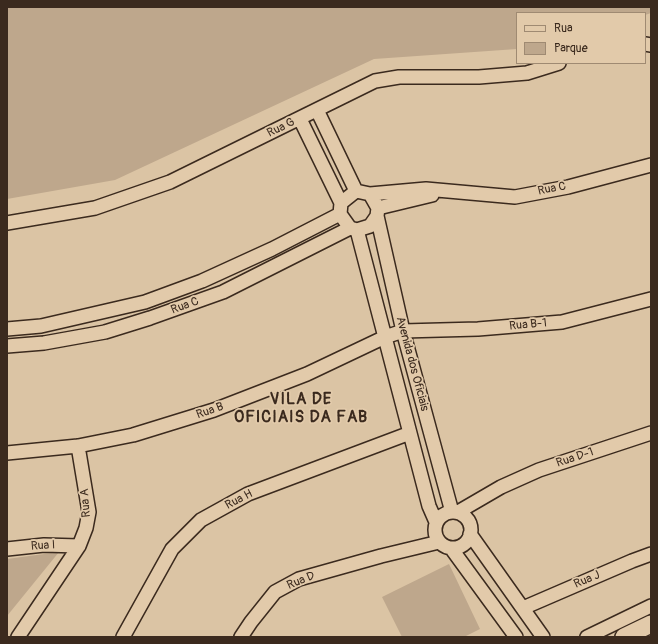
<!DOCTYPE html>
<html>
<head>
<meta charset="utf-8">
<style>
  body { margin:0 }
  #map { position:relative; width:658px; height:644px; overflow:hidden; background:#dbc4a4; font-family:Pangolin,sans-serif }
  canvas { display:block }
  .frame { position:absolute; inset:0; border:8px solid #3b2a1e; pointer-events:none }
  .legend { position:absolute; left:516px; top:12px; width:130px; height:52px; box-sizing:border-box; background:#e2caaa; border:1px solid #9f8a72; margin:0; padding:5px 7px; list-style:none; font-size:12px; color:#3b2a1e }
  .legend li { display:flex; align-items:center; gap:8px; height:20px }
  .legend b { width:20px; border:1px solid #9f8a72 }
</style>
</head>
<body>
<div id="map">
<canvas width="658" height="644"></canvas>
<div class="frame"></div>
<ul class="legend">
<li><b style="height:5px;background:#e2caaa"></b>Rua</li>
<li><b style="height:11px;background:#bea78c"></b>Parque</li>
</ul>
</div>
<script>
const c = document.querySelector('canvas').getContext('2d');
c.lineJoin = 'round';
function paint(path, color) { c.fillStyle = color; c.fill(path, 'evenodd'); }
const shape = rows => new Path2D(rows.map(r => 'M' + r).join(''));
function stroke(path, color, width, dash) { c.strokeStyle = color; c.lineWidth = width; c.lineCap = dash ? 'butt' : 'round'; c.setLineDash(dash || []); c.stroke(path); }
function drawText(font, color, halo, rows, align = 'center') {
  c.font = font + ' Pangolin,sans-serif'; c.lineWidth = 3.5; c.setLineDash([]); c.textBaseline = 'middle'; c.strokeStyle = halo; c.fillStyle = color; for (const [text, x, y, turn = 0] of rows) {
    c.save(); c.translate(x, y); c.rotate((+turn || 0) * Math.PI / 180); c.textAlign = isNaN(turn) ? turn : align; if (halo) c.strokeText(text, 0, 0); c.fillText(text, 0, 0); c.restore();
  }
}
const green = shape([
  [7,7,651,7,651,13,645,15,645,13,517,13,517,49,374,59,115,180,7,199],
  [59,552,7,616,7,559],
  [449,564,480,629,464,637,402,637,382,597]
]);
const minor = shape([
  [645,44,651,45],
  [317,110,356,191],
  [300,119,341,203],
  [370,194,378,208,377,216,370,226,357,230,350,228,340,214,341,203,356,191,370,194,426,189,515,197,568,187,651,165],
  [378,208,432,195],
  [377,216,403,331,452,512],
  [7,223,95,208,170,182,375,81,399,77,479,77,527,73,559,63],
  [357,230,429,506,436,522],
  [7,329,41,326,145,302,202,281,272,249,340,214],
  [7,346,44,343,105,332,150,318,223,292,350,228],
  [7,453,78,446,133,435,214,410,307,374,385,337,403,331,478,329,562,322,651,299],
  '435 530a18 18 0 1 1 36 0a18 18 0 1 1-36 0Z',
  [458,512,501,487,539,470,651,433],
  [470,534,543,637],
  [451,548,516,637],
  [7,549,44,545,79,546],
  [523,608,632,561,651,554],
  [18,637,79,546,86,528,89,512,78,446],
  [123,637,172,549,201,520,248,494,410,433],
  [241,637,251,622,275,592,299,579,381,556,439,542],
  [587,637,651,606]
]);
const major = shape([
  [624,637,651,624]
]);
const streetNames = [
  ["Rua G",281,128,-26],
  ["Rua C",552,189,-11],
  ["Rua C",185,306,-20],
  ["Rua B-1",528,325,-5],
  ["Avenida dos Oficiais",412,364,75],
  ["Rua B",210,411,-19],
  ["Rua D-1",575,458,-18],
  ["Rua H",239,500,-27],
  ["Rua A",86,503,-94],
  ["Rua I",43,546,-3],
  ["Rua J",587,580,-23],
  ["Rua D",301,581,-22]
];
const districtNames = [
  ["VILA DE",301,400],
  ["OFICIAIS DA FAB",301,418]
];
paint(green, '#bea78c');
stroke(minor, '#3b2a1e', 16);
stroke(major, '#3b2a1e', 20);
stroke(minor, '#e2caaa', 13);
stroke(major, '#e2caaa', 17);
drawText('12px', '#3b2a1e', '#e2caaa', streetNames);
c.letterSpacing = '1px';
drawText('bold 16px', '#3b2a1e', '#e2caaa', districtNames);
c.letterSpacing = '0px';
</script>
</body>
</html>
